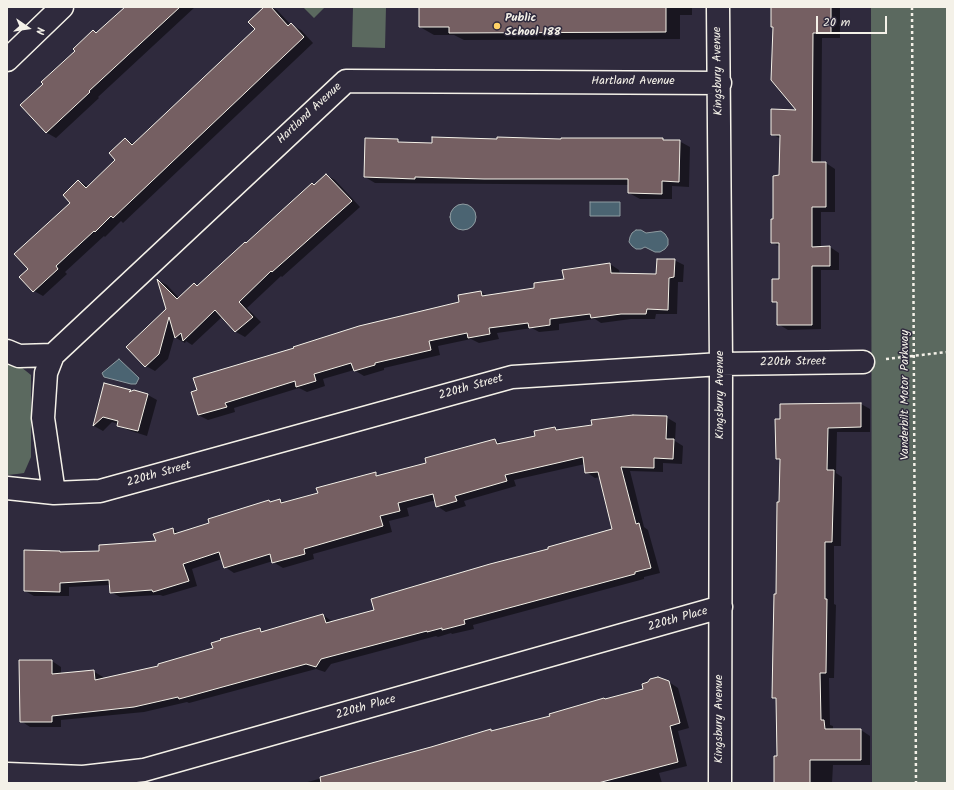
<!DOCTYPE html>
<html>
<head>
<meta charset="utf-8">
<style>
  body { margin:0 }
  #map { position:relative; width:954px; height:790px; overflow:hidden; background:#2f2a3d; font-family:Kalam,sans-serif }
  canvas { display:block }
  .frame { position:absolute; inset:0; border:8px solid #f4f1e8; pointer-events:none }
  .north { position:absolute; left:8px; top:8px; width:40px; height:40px; -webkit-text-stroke:3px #2f2a3d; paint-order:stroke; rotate:103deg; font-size:11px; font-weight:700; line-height:16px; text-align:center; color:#f4f1e8 }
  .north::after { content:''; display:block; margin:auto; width:14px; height:18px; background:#f4f1e8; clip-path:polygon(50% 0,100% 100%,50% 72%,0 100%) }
  .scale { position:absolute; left:816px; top:16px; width:71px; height:18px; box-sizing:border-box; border:2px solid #f4f1e8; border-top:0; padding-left:5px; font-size:12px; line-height:14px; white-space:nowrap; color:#f4f1e8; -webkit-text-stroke:3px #2f2a3d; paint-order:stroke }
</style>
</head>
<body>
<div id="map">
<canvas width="954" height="790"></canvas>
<div class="frame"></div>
<div class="north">N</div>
<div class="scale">20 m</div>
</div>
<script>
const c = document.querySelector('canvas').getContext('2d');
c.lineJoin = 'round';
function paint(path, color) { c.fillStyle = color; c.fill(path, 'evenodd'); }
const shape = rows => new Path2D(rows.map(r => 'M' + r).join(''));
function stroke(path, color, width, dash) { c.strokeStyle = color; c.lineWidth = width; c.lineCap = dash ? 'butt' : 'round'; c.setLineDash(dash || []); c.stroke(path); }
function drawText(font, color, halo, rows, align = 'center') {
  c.font = font + ' Kalam,sans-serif'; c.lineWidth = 3; c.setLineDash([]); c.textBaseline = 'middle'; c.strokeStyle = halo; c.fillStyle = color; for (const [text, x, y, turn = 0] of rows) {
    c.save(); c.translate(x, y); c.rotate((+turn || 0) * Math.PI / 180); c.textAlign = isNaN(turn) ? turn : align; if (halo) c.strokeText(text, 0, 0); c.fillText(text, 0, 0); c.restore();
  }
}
const green = shape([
  [303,7,325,7,314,18],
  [353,7,386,7,385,48,352,47],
  [871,7,947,7,947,783,872,783],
  [7,364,21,367,31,375,31,457,24,473,17,474,7,475]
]);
const water = shape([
  [590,202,620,202,620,216,590,216,590,202],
  '450 217a13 13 0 1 1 26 0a13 13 0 1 1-26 0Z',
  [636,230,641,230,646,233,661,231,665,234,668,239,668,245,665,249,660,252,655,252,645,247,641,249,636,249,632,246,629,242,630,237,632,233,636,230],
  [119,359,139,378,136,384,131,384,104,377,102,373,119,359]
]);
const shadow = shape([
  [126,7,195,7,98,97,99,98,56,138,47,133,21,105,45,84,94,31,98,33],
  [265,7,271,7,277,10,291,25,301,30,313,43,123,223,121,221,105,237,104,236,65,272,67,274,43,296,34,291,29,269,72,203,79,181,89,187,117,160,125,139,134,144,256,29],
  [420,7,692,7,692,15,680,15,680,39,464,40,454,35,434,35,420,27],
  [772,7,840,7,840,38,822,38,821,163,826,163,835,169,835,212,821,212,821,248,830,247,839,253,839,270,821,270,821,329,788,330,778,324,778,304,773,301,780,280,780,247,772,242,780,176,781,139,772,134,798,111,774,27],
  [662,139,666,141,679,141,690,147,689,187,672,186,672,199,640,199,629,193,629,185,375,183,365,177,397,140,402,143,433,144,498,140],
  [326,175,335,180,360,207,282,277,281,276,247,308,261,322,245,337,236,332,222,317,192,345,186,341,185,343,176,338,175,334,168,359,155,371,146,366,167,309,159,281,167,285,179,298,194,284,199,286],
  [674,260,684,265,683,282,678,282,677,314,656,314,655,319,631,319,601,323,595,319,559,324,559,330,539,332,532,328,497,333,499,339,479,343,471,339,438,346,440,355,384,368,384,370,364,376,354,370,323,379,325,386,307,392,299,388,234,408,235,412,208,420,198,415,192,393,461,302,481,292,487,296,535,289,610,264,619,270,620,274,657,275],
  [105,384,148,395,157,400,147,436,128,430,118,425,119,424,112,422,103,431,94,426],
  [861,404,870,409,870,432,837,432,836,473,842,477,841,546,834,546,834,604,836,605,834,678,829,678,830,725,833,726,833,730,861,730,870,736,870,765,833,765,832,783,775,783,778,757,777,699,773,697,780,503,781,461,777,459,781,419],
  [666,417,676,423,675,441,683,446,682,464,663,463,663,472,630,471,644,527,648,530,660,573,644,577,644,579,473,625,474,629,452,634,451,633,438,637,436,636,331,664,325,672,316,669,189,703,187,702,144,712,61,720,61,727,30,727,21,721,52,661,61,667,61,674,93,671,103,677,103,679,159,667,214,649,260,629,265,632,323,615,333,622,376,610,550,549,614,530,600,477,595,478,586,472,585,464,514,480,516,486,464,501,466,506,446,512,437,506,436,500,407,508,409,516,389,521,392,532,313,554,314,559,283,568,273,562,273,561,234,573,225,567,222,559,192,569,197,586,163,596,160,595,120,597,111,592,110,585,69,587,69,596,34,596,25,591,60,552,63,553,100,552,157,542,173,529,179,533,211,524,269,501,271,502,280,500,286,503,319,494,375,473,380,476,427,464,495,440,502,444,536,437,555,428,560,430],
  [669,682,678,688,689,728,678,731,687,766,659,773,662,783,304,783,431,748,491,730,493,731,551,716]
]);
const building = shape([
  [125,7,180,7,89,91,90,92,46,133,20,105,43,84,41,82,75,51,73,49,93,30,96,33,125,7],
  [264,7,271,7,288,26,291,23,304,37,113,218,111,216,95,232,94,231,56,266,58,269,33,292,19,277,28,269,14,254,70,203,63,195,78,180,86,188,115,160,109,153,125,138,132,145,255,29,248,22,264,7],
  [419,7,666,7,666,32,449,33,449,27,419,27,419,7],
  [771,7,831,7,831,33,813,33,812,162,826,162,826,207,812,207,812,247,830,246,830,266,812,266,812,325,777,325,777,302,772,302,772,279,779,279,779,243,771,243,771,219,773,219,773,176,779,175,780,135,771,135,771,109,796,110,771,80,773,27,771,27,771,7],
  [432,137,497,139,497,137,561,139,561,138,663,138,663,140,680,140,679,182,662,181,662,194,628,193,628,179,484,179,415,177,415,179,364,177,365,138,398,139,398,142,432,143,432,137],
  [326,174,352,201,272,272,271,271,239,302,253,317,235,332,215,310,183,341,181,333,175,338,169,317,159,354,145,367,126,347,166,309,157,279,177,299,194,283,197,286,245,242,246,243,312,183,314,185,326,174],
  [657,259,675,259,674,277,669,278,668,310,647,309,646,314,621,314,591,318,590,314,550,319,550,325,529,328,528,323,489,328,490,334,468,338,467,333,429,341,431,350,375,363,375,365,354,371,351,363,314,374,316,381,296,387,295,381,225,403,227,407,198,415,191,392,197,390,193,378,294,348,293,347,359,326,459,302,458,295,481,291,482,296,534,288,534,283,564,279,562,270,610,263,611,273,656,274,657,259],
  [104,383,131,390,129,392,134,390,148,394,138,431,117,426,118,421,103,417,93,426,104,383],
  [861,403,861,427,828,428,827,470,834,470,832,542,825,542,825,599,827,599,826,673,820,673,821,720,824,720,825,729,861,729,861,760,810,760,810,783,774,783,774,756,777,756,776,698,772,698,773,643,774,594,776,594,777,502,779,502,780,459,776,459,775,419,780,419,780,404,861,403],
  [633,415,667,416,666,439,674,439,673,459,654,458,654,468,621,467,636,524,639,523,651,568,635,572,635,574,464,620,465,624,442,630,442,628,427,632,427,631,321,659,316,667,306,664,179,699,178,697,134,707,52,716,52,722,20,722,19,660,52,660,52,674,94,670,95,680,158,666,158,664,213,648,211,643,221,640,220,639,260,628,261,632,323,614,326,623,374,610,371,599,490,564,548,549,548,547,612,529,598,472,585,473,583,457,505,475,507,481,455,496,457,501,436,507,433,494,398,503,400,511,380,516,383,526,304,549,305,554,272,563,270,554,224,568,219,552,183,564,189,581,153,592,152,590,110,593,109,580,60,583,60,592,24,591,24,550,60,551,60,552,99,551,99,545,156,541,153,534,173,528,174,534,209,523,208,519,269,500,270,502,280,499,281,503,318,493,316,488,376,472,376,476,426,463,425,458,495,439,497,444,535,436,534,431,555,427,556,430,592,425,591,420,633,415],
  [658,677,669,681,680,723,670,726,678,762,598,783,321,783,320,777,431,747,491,729,491,731,550,716,549,714,604,698,605,699,643,689,642,684,648,682,650,679,658,677]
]);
const path = shape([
  [912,7,916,783],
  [886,359,947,352]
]);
const minor = shape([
  [718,7,721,364,720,783],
  [7,60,62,7],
  [7,351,19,356,53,355,346,81,720,83],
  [53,355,46,373,43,418,54,493],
  [7,488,54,493,100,491,512,377,721,364,863,362],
  [7,774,83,777,144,770,721,607]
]);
const markers = [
  [497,26,4,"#ffd166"]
];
const poiNames = [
  ["Public",505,19],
  ["School 188",505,33]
];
const streetNames = [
  ["Kingsbury Avenue",719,71,-91],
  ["Hartland Avenue",633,82],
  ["Hartland Avenue",310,114,-43],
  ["220th Street",793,363,-1],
  ["220th Street",471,388,-16],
  ["Kingsbury Avenue",721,395,-90],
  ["Vanderbilt Motor Parkway",906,395,-90],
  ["220th Street",159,475,-16],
  ["220th Place",678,620,-16],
  ["220th Place",366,708,-16],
  ["Kingsbury Avenue",720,719,-90]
];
paint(green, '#5b695f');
paint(water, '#4b6472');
stroke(water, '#8f9ca1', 1);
paint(shadow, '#0007');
paint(building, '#755f62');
stroke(building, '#f4f1e8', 1);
stroke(minor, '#f4f1e8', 25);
stroke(path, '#f4f1e8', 2.5, [3, 3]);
stroke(minor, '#2f2a3d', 22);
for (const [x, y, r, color] of markers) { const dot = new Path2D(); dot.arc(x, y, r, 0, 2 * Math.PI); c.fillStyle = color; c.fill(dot); stroke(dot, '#2f2a3d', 1.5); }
drawText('bold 12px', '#f4f1e8', '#2f2a3d', poiNames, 'left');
drawText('12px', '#f4f1e8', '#2f2a3d', streetNames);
</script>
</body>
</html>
